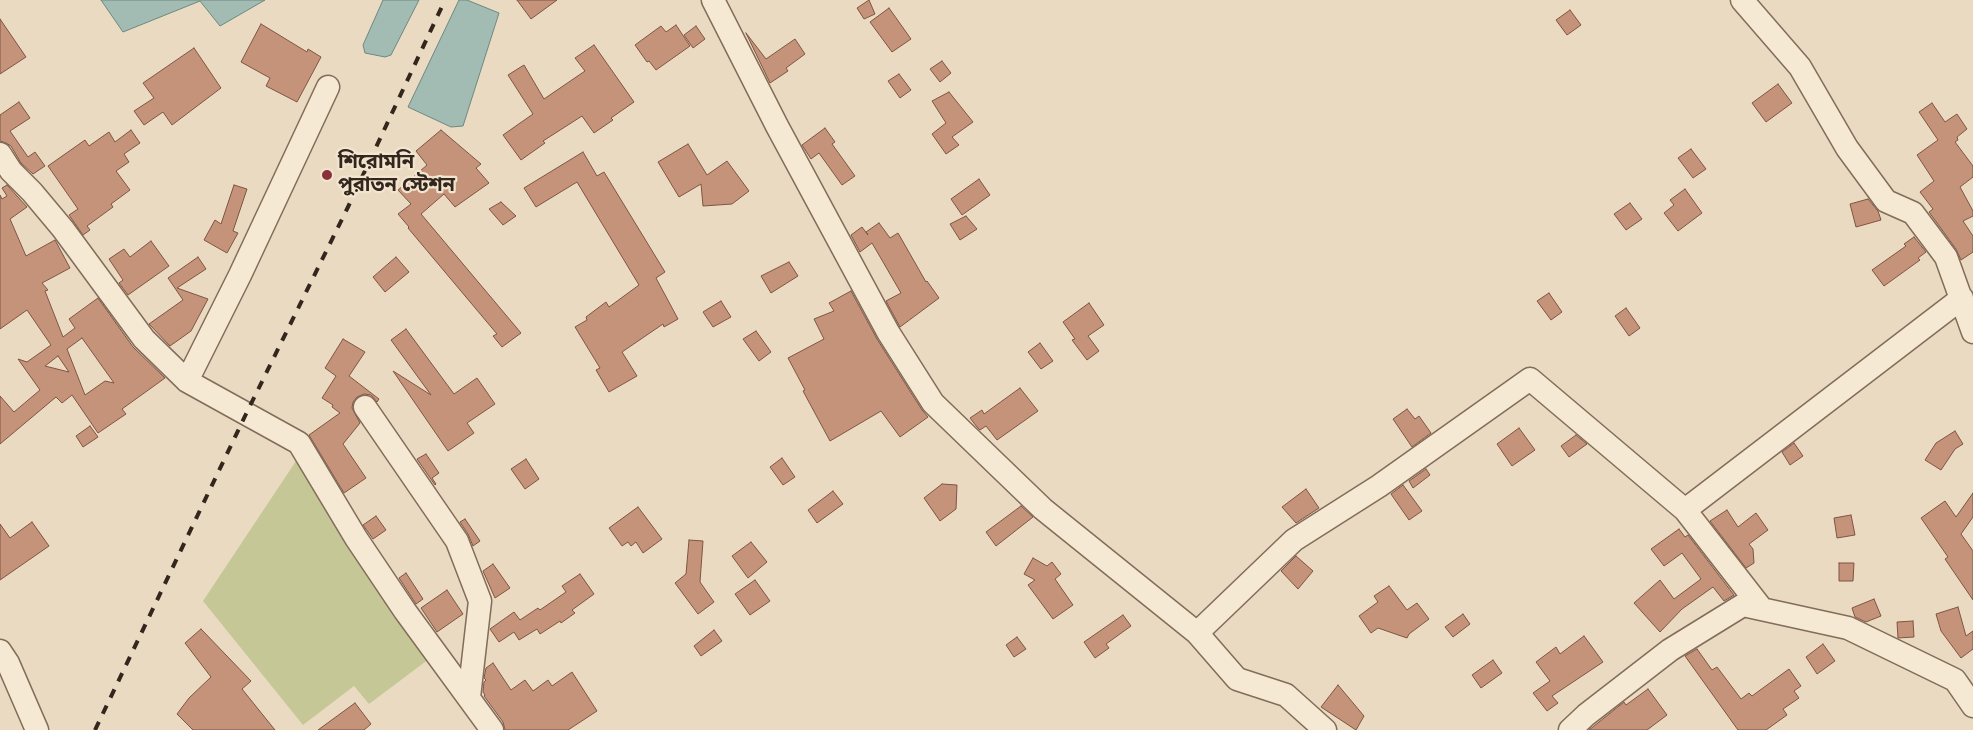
<!DOCTYPE html>
<html>
<head>
<meta charset="utf-8">
<style>
  body { margin:0 }
  canvas { display:block; background:#eadac1 }
</style>
</head>
<body>
<canvas width="1973" height="730"></canvas>
<script>
const c = document.querySelector('canvas').getContext('2d');
c.lineJoin = 'round';
function paint(path, color) { c.fillStyle = color; c.fill(path, 'evenodd'); }
const shape = rows => new Path2D(rows.map(r => 'M' + r).join(''));
function stroke(path, color, width, dash) { c.strokeStyle = color; c.lineWidth = width; c.lineCap = dash ? 'butt' : 'round'; c.setLineDash(dash || []); c.stroke(path); }
function drawText(font, color, halo, rows, align = 'center') {
  c.font = font + ' Spectral,"Noto Sans Bengali",serif'; c.lineWidth = 4.5; c.setLineDash([]); c.textBaseline = 'middle'; c.strokeStyle = halo; c.fillStyle = color; for (const [text, x, y, turn = 0] of rows) {
    c.save(); c.translate(x, y); c.rotate((+turn || 0) * Math.PI / 180); c.textAlign = isNaN(turn) ? turn : align; if (halo) c.strokeText(text, 0, 0); c.fillText(text, 0, 0); c.restore();
  }
}
const green = shape([
  [296,461,429,659,369,704,354,686,303,725,203,601]
]);
const water = shape([
  [101,0,265,0,220,26,200,1,123,32,101,0],
  [383,0,419,0,391,55,385,57,365,53,363,45,383,0],
  [459,0,467,0,499,13,463,126,451,127,408,107,459,0]
]);
const building = shape([
  [517,0,557,0,531,19,517,0],
  [869,0,875,14,864,19,857,8,869,0],
  [889,8,911,39,892,52,870,22,889,8],
  [1570,10,1581,25,1567,35,1556,20,1570,10],
  [0,19,26,57,0,74,0,19],
  [261,24,307,52,308,49,321,57,297,102,266,86,270,78,241,62,261,24],
  [676,25,690,46,656,70,649,61,647,62,635,45,661,26,666,32,676,25],
  [696,26,705,39,693,48,684,35,696,26],
  [746,33,766,59,795,39,805,54,786,68,788,71,770,83,746,33],
  [594,45,634,102,611,118,613,120,594,133,582,116,543,141,545,143,521,160,503,135,533,114,508,75,524,65,544,99,585,71,575,58,594,45],
  [194,48,221,88,172,125,163,112,144,125,134,111,154,98,143,83,194,48],
  [942,61,951,73,940,82,930,69,942,61],
  [899,74,911,90,900,98,888,81,899,74],
  [1778,84,1792,103,1766,122,1752,103,1778,84],
  [949,92,973,122,952,137,959,145,946,154,932,134,946,123,932,101,949,92],
  [19,102,30,118,10,131,28,157,35,152,45,166,33,174,21,163,11,146,6,143,0,141,0,115,19,102],
  [1932,103,1945,122,1957,114,1967,129,1957,137,1958,140,1955,142,1973,166,1973,177,1960,187,1973,211,1973,216,1963,221,1973,236,1973,252,1961,260,1956,249,1929,212,1933,209,1920,192,1934,181,1917,155,1938,140,1919,112,1932,103],
  [825,128,835,142,832,144,855,176,842,185,819,153,811,159,802,145,825,128],
  [131,130,140,143,124,154,129,162,116,171,130,190,111,204,113,207,87,226,90,230,83,235,69,215,78,209,48,166,85,140,89,146,109,132,115,142,131,130],
  [441,130,481,164,476,168,489,183,455,207,444,194,421,214,521,333,502,347,493,336,497,334,408,228,409,227,398,214,411,204,398,190,427,165,416,151,441,130],
  [688,144,707,175,727,161,749,191,732,204,703,206,701,184,679,197,658,162,688,144],
  [1691,149,1706,169,1693,178,1678,158,1691,149],
  [583,152,597,176,604,172,665,272,656,278,678,319,664,327,663,324,622,352,637,376,609,392,596,370,600,368,575,327,587,320,586,317,606,302,609,307,639,285,577,182,536,207,524,188,583,152],
  [979,179,990,195,962,215,951,199,979,179],
  [7,185,27,207,10,219,26,256,55,240,70,268,42,283,48,290,45,291,63,337,75,328,69,319,98,298,133,347,165,378,122,409,126,414,98,433,72,395,62,403,56,397,0,444,0,396,14,412,40,390,18,359,27,362,51,345,27,310,0,329,0,195,2,199,7,196,2,188,7,185],
  [82,338,114,383,105,381,85,395,67,349,82,338],
  [58,356,69,372,45,366,58,356],
  [234,185,247,189,233,231,238,233,227,253,204,240,215,220,221,224,234,185],
  [1685,189,1702,213,1678,231,1664,213,1674,205,1670,200,1685,189],
  [1868,199,1878,211,1881,220,1856,227,1850,204,1868,199],
  [501,202,516,216,503,225,489,209,501,202],
  [1630,203,1642,219,1626,230,1614,214,1630,203],
  [966,216,977,229,960,240,950,224,966,216],
  [879,223,890,238,898,233,926,282,927,281,939,298,900,327,886,301,901,293,872,243,860,252,851,235,862,227,868,235,866,232,879,223],
  [1914,237,1926,252,1918,258,1920,260,1884,286,1872,270,1906,246,1904,244,1914,237],
  [151,241,169,266,128,295,119,283,123,280,109,259,124,249,130,257,151,241],
  [198,257,206,269,177,288,208,299,191,331,170,346,149,324,183,300,168,278,198,257],
  [396,257,409,272,385,292,373,277,396,257],
  [789,262,798,276,771,293,761,276,789,262],
  [851,291,877,339,922,410,928,417,900,437,881,411,830,441,803,391,805,390,788,358,824,339,814,319,834,311,829,303,851,291],
  [1549,293,1562,312,1551,320,1537,301,1549,293],
  [721,301,731,317,713,327,703,312,721,301],
  [1089,303,1104,325,1088,336,1099,351,1087,360,1072,340,1075,339,1063,322,1089,303],
  [1626,308,1640,328,1629,336,1615,316,1626,308],
  [406,329,454,394,477,378,495,404,467,423,474,433,448,451,393,371,431,395,391,340,406,329],
  [756,331,771,352,759,361,743,339,756,331],
  [343,339,365,352,349,376,379,399,377,402,371,395,364,394,357,397,353,402,352,408,360,423,343,444,366,478,344,493,309,435,340,413,332,407,333,405,322,398,336,376,325,368,343,339],
  [1040,343,1053,361,1041,369,1028,352,1040,343],
  [1020,388,1038,411,997,440,986,426,980,430,977,427,970,418,982,410,984,414,1020,388],
  [1407,409,1415,419,1419,416,1431,433,1412,447,1393,419,1407,409],
  [90,426,98,437,83,447,76,436,90,426],
  [1519,428,1535,450,1512,466,1497,444,1519,428],
  [1955,431,1963,444,1955,449,1941,470,1925,460,1936,443,1955,431],
  [1576,435,1587,444,1569,457,1561,446,1576,435],
  [1794,443,1803,456,1790,465,1782,452,1794,443],
  [426,454,439,473,432,478,436,484,435,485,417,459,426,454],
  [782,458,795,477,783,485,770,467,782,458],
  [526,459,539,479,525,489,511,469,526,459],
  [1426,469,1430,475,1413,488,1409,481,1426,469],
  [942,484,957,485,956,509,940,521,924,498,942,484],
  [1403,485,1422,511,1409,520,1391,494,1403,485],
  [1306,489,1319,508,1296,523,1282,507,1306,489],
  [833,491,843,504,817,523,808,510,833,491],
  [1973,493,1973,517,1961,534,1973,551,1973,600,1945,559,1948,557,1921,518,1945,501,1956,517,1973,493],
  [1021,506,1033,517,996,546,986,532,1021,506],
  [638,507,662,539,643,553,636,542,631,546,628,542,622,546,609,528,638,507],
  [1727,510,1738,527,1756,513,1768,530,1749,544,1753,549,1754,563,1746,568,1710,521,1727,510],
  [1851,515,1855,535,1837,538,1834,518,1851,515],
  [376,516,386,530,373,539,363,525,376,516],
  [465,519,480,541,473,546,468,534,460,522,465,519],
  [32,522,49,546,0,580,0,524,10,538,32,522],
  [1679,529,1685,537,1688,535,1734,595,1724,601,1713,587,1682,609,1660,632,1634,603,1660,580,1674,599,1701,579,1682,553,1664,566,1651,549,1679,529],
  [689,540,703,541,700,582,714,602,698,614,675,583,686,574,689,540],
  [751,542,767,562,748,578,732,556,751,542],
  [1296,556,1313,571,1298,589,1281,571,1296,556],
  [1033,558,1047,566,1052,562,1061,574,1055,579,1073,605,1053,619,1028,585,1035,580,1024,574,1033,558],
  [1839,563,1854,563,1853,581,1839,581,1839,563],
  [493,564,510,588,495,598,483,571,493,564],
  [406,573,423,599,416,604,399,578,406,573],
  [580,574,594,594,572,610,575,613,561,623,560,621,540,634,537,629,519,640,514,632,499,642,490,629,514,612,520,620,538,608,540,610,566,592,562,586,580,574],
  [755,580,770,601,750,615,735,594,755,580],
  [1389,586,1407,610,1417,603,1429,619,1409,634,1407,638,1378,628,1371,633,1359,616,1378,602,1374,596,1389,586],
  [447,590,463,614,437,632,421,608,447,590],
  [1874,599,1881,616,1866,622,1855,617,1852,608,1874,599],
  [1958,607,1966,636,1973,631,1973,649,1961,658,1941,631,1936,614,1958,607],
  [1463,614,1470,624,1453,637,1445,627,1463,614],
  [1123,615,1131,626,1106,644,1109,648,1095,658,1084,642,1123,615],
  [1913,621,1914,637,1898,638,1897,622,1913,621],
  [201,629,251,681,242,689,275,730,193,730,177,714,189,698,211,677,185,643,201,629],
  [714,630,722,641,701,656,694,646,714,630],
  [1584,636,1603,662,1552,696,1558,703,1547,711,1533,693,1550,681,1536,662,1556,647,1560,654,1584,636],
  [1017,637,1026,649,1014,657,1006,645,1017,637],
  [1823,644,1835,661,1817,674,1806,657,1823,644],
  [1697,649,1712,670,1717,667,1741,699,1749,693,1752,696,1789,669,1801,686,1794,691,1799,698,1783,709,1787,715,1766,730,1738,730,1685,656,1697,649],
  [1493,660,1502,673,1481,688,1472,675,1493,660],
  [493,663,511,690,525,680,533,691,548,680,552,686,572,672,597,711,568,730,505,730,503,722,484,696,485,695,483,692,484,682,486,680,484,678,486,668,493,663],
  [1338,685,1364,716,1356,730,1321,707,1338,685],
  [1648,689,1667,715,1647,730,1589,730,1624,702,1626,705,1648,689],
  [355,703,371,724,364,730,318,730,355,703]
]);
const minor = shape([
  [713,0,777,126,888,332,933,403,1043,509,1197,633,1237,679,1286,695,1325,730],
  [1742,0,1800,67,1847,148,1886,201,1913,213,1946,257,1973,332],
  [0,154,11,171,32,192,63,229,144,339,187,381,299,443,356,538,405,611,492,730],
  [187,381,240,275,328,87],
  [365,407,457,541,480,601,469,697],
  [1762,609,1685,510,1962,298],
  [1197,633,1294,540,1379,486,1530,379,1685,510],
  [0,651,8,663,37,730],
  [1570,730,1586,715,1670,650,1743,605,1848,628,1955,680,1973,706]
]);
const rail = shape([
  [95,730,246,414,348,207,445,0]
]);
const markers = [
  [327,175,6,"#8c2f38"]
];
const poiNames = [
  ["শিরোমনি",338,164],
  ["পুরাতন স্টেশন",338,187]
];
paint(green, '#c5c796');
paint(water, '#a3bcb3');
stroke(water, '#6c8980', 1);
paint(building, '#c5937a');
stroke(building, '#7f5542', 1);
stroke(minor, '#826c5a', 25);
stroke(minor, '#f5e9d4', 22);
stroke(rail, '#33261d', 4, [9, 9]);
for (const [x, y, r, color] of markers) { const dot = new Path2D(); dot.arc(x, y, r, 0, 2 * Math.PI); c.fillStyle = color; c.fill(dot); stroke(dot, '#f2e5d0', 2); }
drawText('bold 20px', '#33261d', '#f2e5d0', poiNames, 'left');
</script>
</body>
</html>
